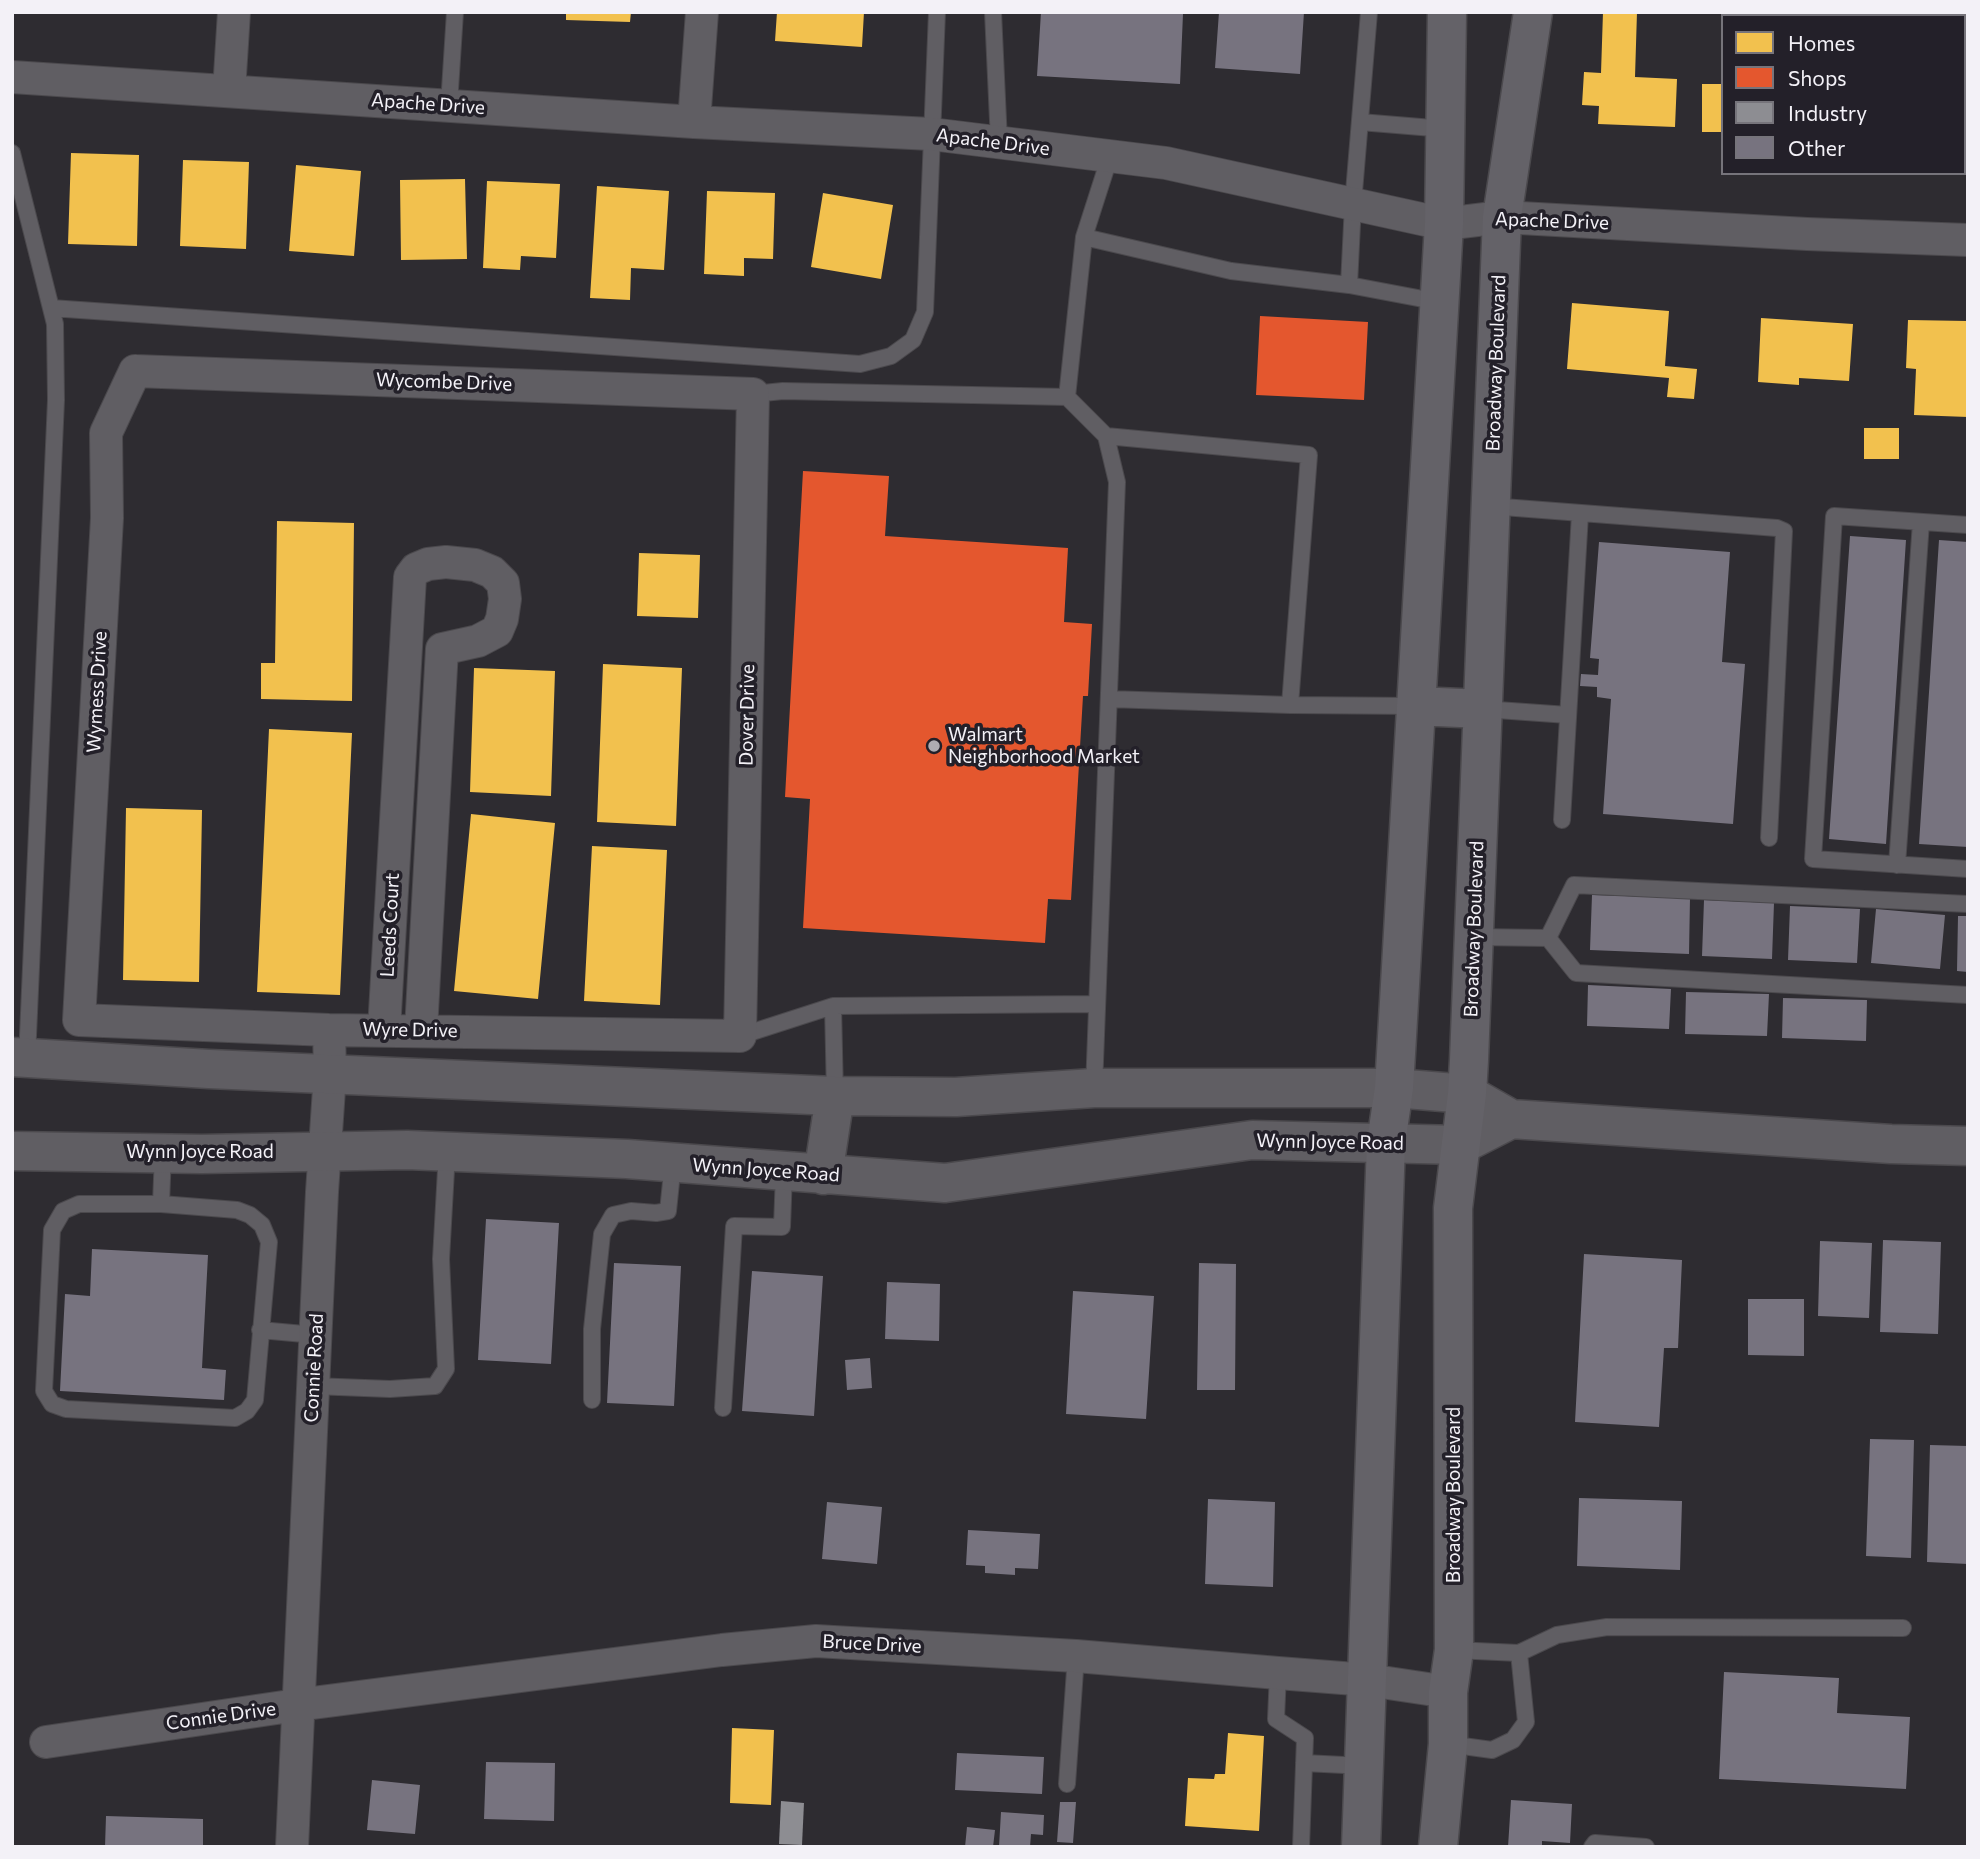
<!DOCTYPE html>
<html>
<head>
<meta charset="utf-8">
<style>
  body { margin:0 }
  #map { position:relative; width:1980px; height:1859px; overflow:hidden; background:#2e2c31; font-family:Commissioner,sans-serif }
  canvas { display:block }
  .frame { position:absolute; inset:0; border:14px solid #f3f1f7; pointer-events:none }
  .legend { position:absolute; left:1721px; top:14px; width:245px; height:161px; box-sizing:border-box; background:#232029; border:2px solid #76747b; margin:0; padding:9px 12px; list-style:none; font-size:21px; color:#f3f1f7 }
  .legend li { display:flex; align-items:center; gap:14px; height:35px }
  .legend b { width:35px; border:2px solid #76747b }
</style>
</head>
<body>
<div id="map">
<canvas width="1980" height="1859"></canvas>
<div class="frame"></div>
<ul class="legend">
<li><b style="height:19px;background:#f2c14e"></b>Homes</li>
<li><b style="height:19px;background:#e4572e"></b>Shops</li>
<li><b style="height:19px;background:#8d8d92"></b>Industry</li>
<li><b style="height:19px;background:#77737f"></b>Other</li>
</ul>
</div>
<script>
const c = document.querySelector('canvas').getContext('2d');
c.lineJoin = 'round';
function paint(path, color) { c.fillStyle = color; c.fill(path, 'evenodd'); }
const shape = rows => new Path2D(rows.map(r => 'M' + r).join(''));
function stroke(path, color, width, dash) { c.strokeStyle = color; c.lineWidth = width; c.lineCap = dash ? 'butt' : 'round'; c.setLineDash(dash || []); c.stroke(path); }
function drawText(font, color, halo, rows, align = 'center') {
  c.font = font + ' Commissioner,sans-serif'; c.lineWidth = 7; c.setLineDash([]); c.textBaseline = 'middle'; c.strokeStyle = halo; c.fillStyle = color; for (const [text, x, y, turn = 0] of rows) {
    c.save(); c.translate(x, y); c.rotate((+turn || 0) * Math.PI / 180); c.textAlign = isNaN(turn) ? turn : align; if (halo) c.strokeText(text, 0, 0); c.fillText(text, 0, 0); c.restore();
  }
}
const homes = shape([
  [566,12,631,12,630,22,566,20],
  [777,12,864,12,862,47,775,41],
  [1603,12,1637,12,1635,77,1677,79,1675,127,1598,124,1599,106,1582,105,1584,72,1601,73],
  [1702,84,1723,84,1723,132,1702,132],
  [71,153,139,155,137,246,68,244],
  [183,160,249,162,246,249,180,246],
  [296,165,361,171,354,256,289,251],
  [465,179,467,259,401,260,400,180],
  [487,181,560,184,556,258,521,256,520,270,483,268],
  [597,186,669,191,664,270,631,268,630,300,590,298],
  [707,191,775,193,773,259,744,258,744,276,704,274],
  [823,193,893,205,881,279,811,267],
  [1572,303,1669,311,1665,366,1697,369,1694,399,1667,397,1669,378,1567,369],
  [1761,318,1853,324,1849,381,1799,378,1799,385,1758,382],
  [1908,320,1968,321,1968,417,1914,415,1916,369,1906,368],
  [1864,428,1899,428,1899,459,1864,459],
  [277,521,354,523,352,701,261,699,261,663,275,663],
  [639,553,700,555,698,618,637,616],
  [603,664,682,668,676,826,597,822],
  [474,668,555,671,551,796,470,792],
  [269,729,352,733,340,995,257,992],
  [126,808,202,810,199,982,123,980],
  [471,814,555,823,538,999,454,991],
  [592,846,667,850,660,1005,584,1001],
  [732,1728,774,1730,771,1805,730,1803],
  [1228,1733,1264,1736,1259,1831,1185,1826,1188,1778,1214,1779,1215,1774,1225,1774]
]);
const shops = shape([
  [1260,316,1368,322,1364,400,1256,395],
  [803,471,889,476,885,536,1068,548,1064,622,1092,624,1088,696,1083,696,1071,900,1048,899,1045,943,803,928,810,799,785,797]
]);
const industry = shape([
  [781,1801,804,1803,802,1845,779,1844]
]);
const building = shape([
  [1041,12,1183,14,1180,84,1037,76],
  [1219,12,1304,12,1300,74,1215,68],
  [1850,536,1906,540,1886,844,1829,839],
  [1939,540,1968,542,1968,847,1919,844],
  [1599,542,1730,552,1722,662,1745,664,1733,824,1603,814,1611,699,1597,697,1597,687,1580,686,1581,674,1598,675,1599,659,1590,658],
  [1592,895,1690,898,1689,954,1590,950],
  [1704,900,1774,903,1772,959,1702,956],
  [1790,906,1860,909,1857,963,1788,960],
  [1876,909,1945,915,1940,969,1871,963],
  [1958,916,1968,916,1968,972,1957,971],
  [1588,985,1671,989,1669,1029,1587,1026],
  [1686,992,1769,994,1767,1036,1685,1034],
  [1783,998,1867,1000,1866,1041,1782,1038],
  [486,1219,559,1223,551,1364,478,1360],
  [1883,1240,1941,1242,1938,1334,1880,1332],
  [1820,1241,1872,1243,1869,1318,1818,1316],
  [92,1249,208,1255,202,1368,226,1370,224,1400,60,1391,65,1294,90,1296],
  [1584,1254,1682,1260,1678,1348,1664,1348,1659,1427,1575,1422],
  [614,1263,681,1266,674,1406,607,1403],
  [1199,1263,1236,1264,1235,1390,1197,1390],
  [752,1271,823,1276,814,1416,742,1411],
  [887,1282,940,1284,939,1341,885,1339],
  [1073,1291,1154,1296,1146,1419,1066,1414],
  [1748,1299,1804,1299,1804,1356,1748,1355],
  [870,1358,872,1388,847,1390,845,1360],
  [1870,1439,1914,1440,1911,1558,1866,1556],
  [1930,1445,1968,1446,1968,1564,1927,1562],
  [1579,1498,1682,1501,1680,1570,1577,1566],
  [1208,1499,1275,1502,1273,1587,1205,1584],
  [827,1502,882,1507,877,1564,822,1559],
  [968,1530,1040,1534,1038,1569,1015,1568,1015,1575,985,1573,985,1566,966,1565],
  [1724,1672,1839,1678,1837,1713,1910,1717,1906,1789,1719,1779],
  [957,1753,1044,1757,1042,1794,955,1790],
  [486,1762,555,1763,554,1821,484,1819],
  [372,1780,420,1785,415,1834,367,1830],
  [1511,1800,1572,1804,1570,1843,1542,1841,1542,1847,1508,1847],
  [1060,1802,1076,1802,1073,1843,1057,1842],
  [1001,1812,1044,1815,1043,1835,1031,1834,1030,1847,999,1847],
  [106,1816,203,1819,203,1847,105,1847],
  [967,1827,995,1830,993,1847,965,1847]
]);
const lane = shape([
  [993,12,999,142],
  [449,105,455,12],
  [1360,122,1445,129],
  [12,153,55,324,56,400,27,1058],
  [1084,237,1231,271,1349,285,1353,204,1369,12],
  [1349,285,1439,302],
  [51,308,860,364,891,356,913,340,925,312,937,12],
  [753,394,783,391,1067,397,1106,436,1309,455,1290,705,1416,706],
  [1067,397,1084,237,1110,156],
  [1490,506,1777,528,1784,531,1769,838],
  [1968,525,1834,516,1813,859,1968,869],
  [1109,699,1290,705],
  [1483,709,1568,715],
  [1562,820,1580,514],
  [1897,865,1921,522],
  [1474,937,1548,938,1576,973,1968,995],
  [1548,938,1574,885,1968,904],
  [740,1036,833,1006],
  [1094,1088,1117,482,1106,436],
  [835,1096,833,1006,1097,1004],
  [161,1204,79,1204,63,1211,52,1230,44,1391,52,1404,66,1409,235,1418,247,1411,255,1400,269,1242,262,1225,250,1215,237,1210,161,1204,163,1153],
  [260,1330,315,1335],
  [313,1386,390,1389,435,1386,446,1369,441,1259,447,1152],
  [592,1400,592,1329,602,1234,613,1215,631,1211,656,1213,668,1211,673,1163],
  [723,1408,734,1226,782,1227,784,1172],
  [1519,1653,1557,1635,1607,1627,1903,1628],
  [1278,1673,1276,1719,1305,1738,1301,1847],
  [1448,1744,1492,1750,1513,1740,1526,1722,1519,1653,1454,1650],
  [1304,1763,1364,1766],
  [1067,1784,1076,1656],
  [1592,1847,1595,1843,1646,1847]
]);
const street = shape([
  [12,77,694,122,931,134,1166,163,1444,224,1502,217,1807,234,1968,240],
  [229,91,234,12],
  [694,122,702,12],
  [135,371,753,394,740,1036,329,1030,79,1020,107,518,106,433,135,371],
  [384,1030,410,577,416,569,428,564,446,562,475,565,492,572,503,583,505,599,502,619,497,631,478,641,442,649,421,1030],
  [46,1742,297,1705,722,1650,816,1641,1076,1656,1278,1673,1368,1680,1448,1692],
  [292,1847,322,1192,330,1074,329,1030]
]);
const secondary = shape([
  [12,1057,209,1069,835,1096,956,1097,1094,1088,1394,1088,1467,1094,1511,1119,1891,1144,1968,1146],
  [12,1151,202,1154,407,1150,627,1159,945,1183,1252,1140,1460,1145,1511,1119],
  [823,1175,835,1096]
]);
const primary = shape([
  [1416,706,1483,709],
  [1361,1847,1386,1143,1394,1088,1444,224,1447,12],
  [1438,1847,1448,1744,1448,1692,1454,1650,1453,1208,1467,1094,1469,1060,1502,217,1533,12]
]);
const markers = [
  [934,746,7,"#aeacb2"]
];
const streetNames = [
  ["Apache Drive",428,104,4],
  ["Apache Drive",993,142,7],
  ["Apache Drive",1552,221,2],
  ["Broadway Boulevard",1496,363,-88],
  ["Wycombe Drive",444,382,2],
  ["Wymess Drive",97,692,-87],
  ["Dover Drive",747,715,-89],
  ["Leeds Court",390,925,-87],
  ["Broadway Boulevard",1474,929,-88],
  ["Wyre Drive",410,1030,1],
  ["Wynn Joyce Road",1330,1142,1],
  ["Wynn Joyce Road",200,1152],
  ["Wynn Joyce Road",766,1170,4],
  ["Connie Road",314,1368,-87],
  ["Broadway Boulevard",1454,1495,-90],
  ["Bruce Drive",872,1644,3],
  ["Connie Drive",221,1716,-8]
];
const poiNames = [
  ["Walmart",948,735],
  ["Neighborhood Market",948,757]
];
paint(homes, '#f2c14e');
paint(shops, '#e4572e');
paint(industry, '#8d8d92');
paint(building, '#77737f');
stroke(lane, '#4b494d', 18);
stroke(street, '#4b494d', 34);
stroke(secondary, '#4b494d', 41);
stroke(primary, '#4b494d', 41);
stroke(lane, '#605e63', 16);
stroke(street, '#605e63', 32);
stroke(secondary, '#605e63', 38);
stroke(primary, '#646268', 38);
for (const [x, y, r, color] of markers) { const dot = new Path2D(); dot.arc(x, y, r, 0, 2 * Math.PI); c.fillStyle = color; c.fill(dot); stroke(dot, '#232029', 2.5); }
drawText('19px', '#f3f1f7', '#232029', streetNames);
drawText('19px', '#f3f1f7', '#232029', poiNames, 'left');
</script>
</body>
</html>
